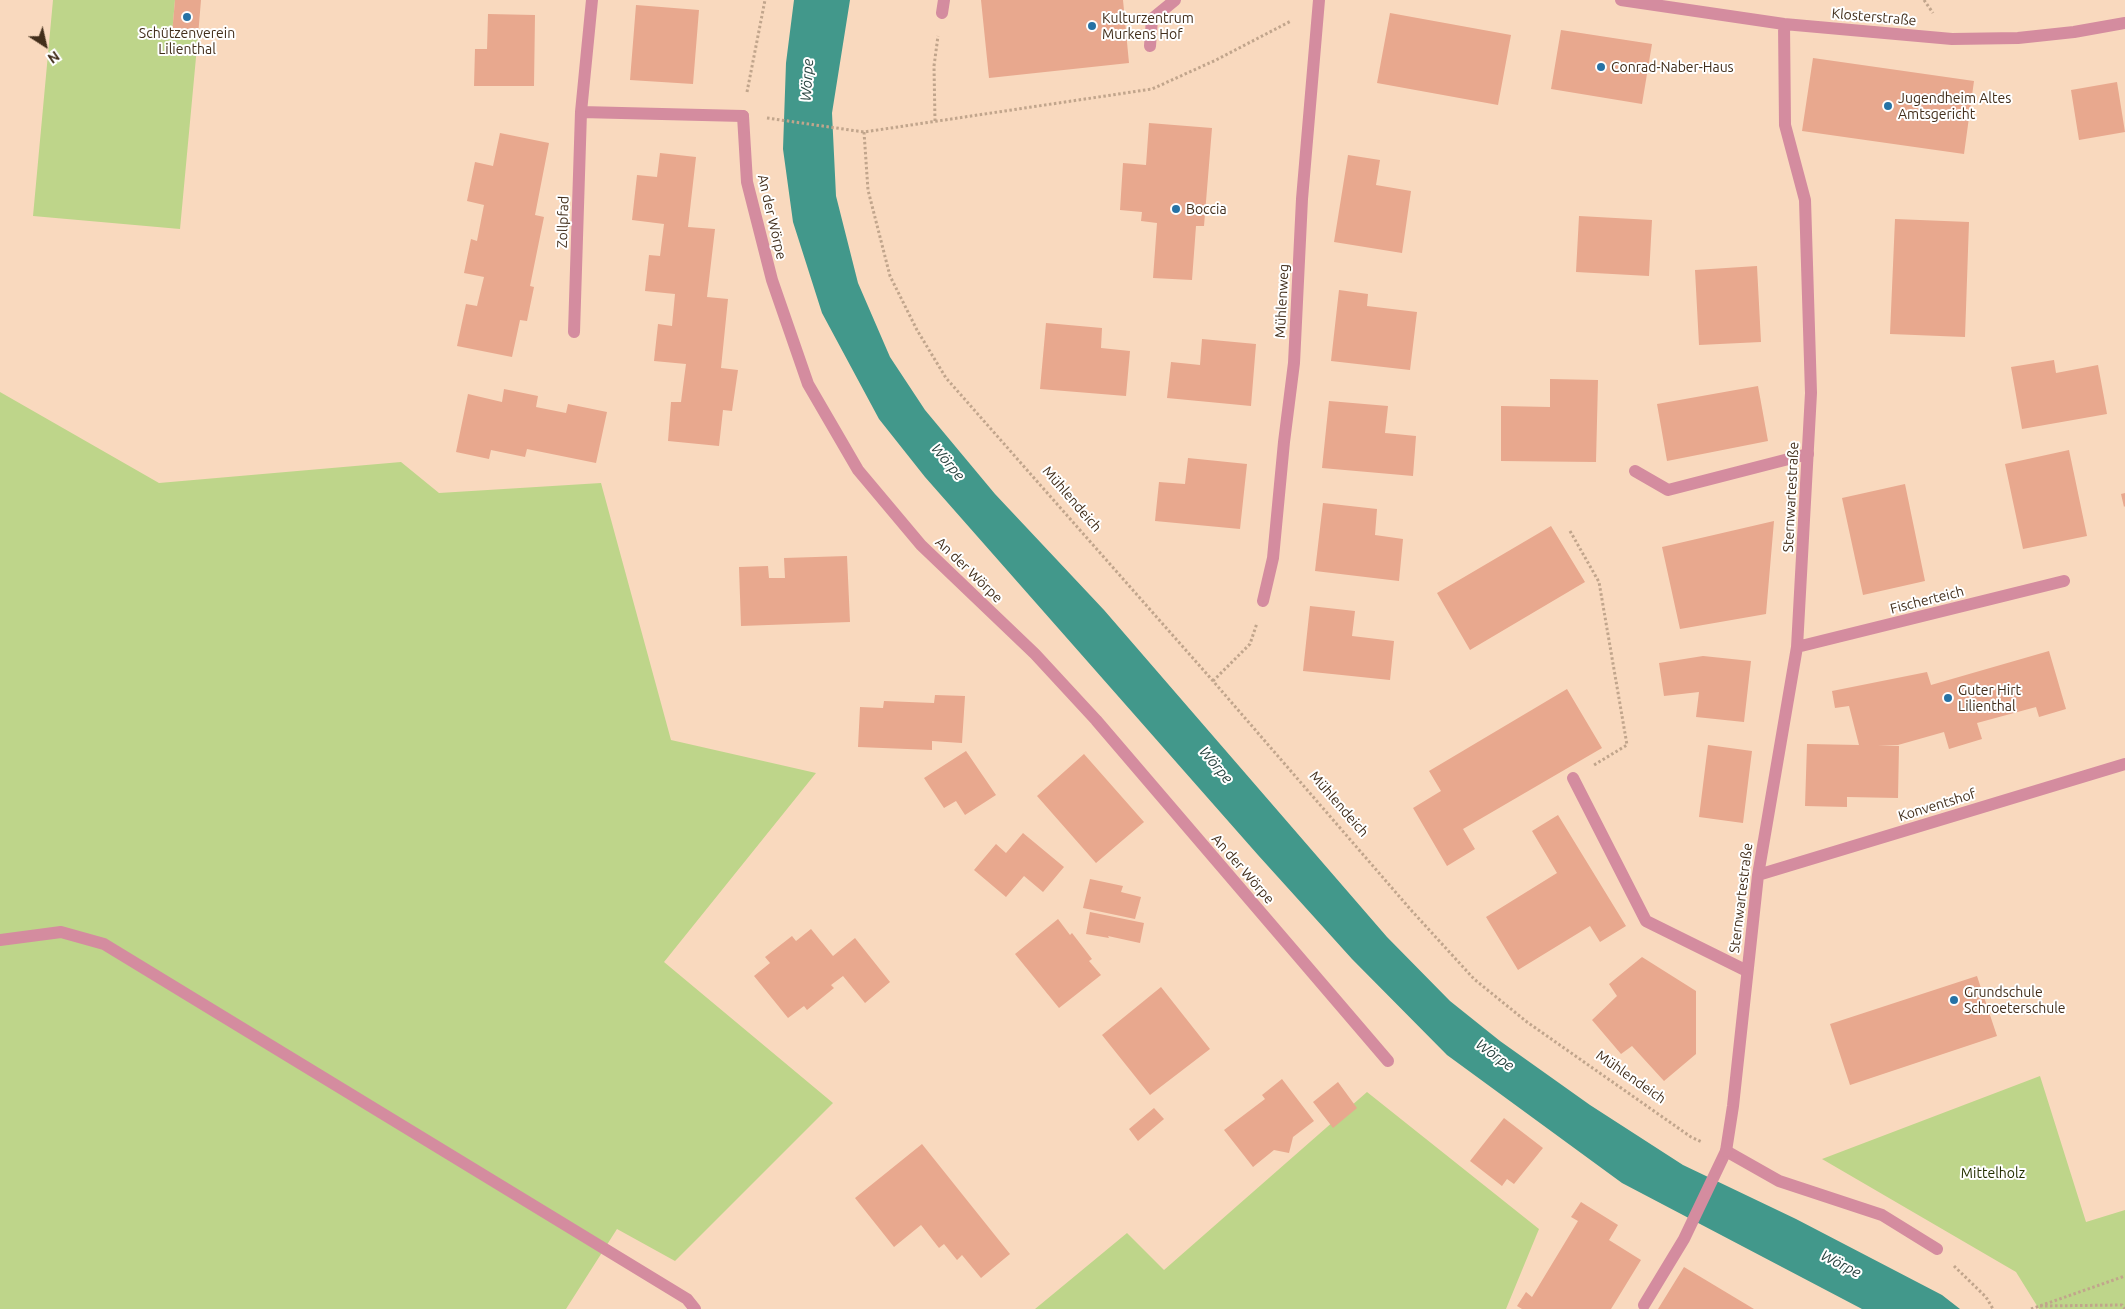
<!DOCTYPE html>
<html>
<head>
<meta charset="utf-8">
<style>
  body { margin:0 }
  #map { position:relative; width:2125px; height:1309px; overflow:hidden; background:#f9d9be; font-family:Ubuntu,sans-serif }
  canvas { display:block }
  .north { position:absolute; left:20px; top:20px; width:50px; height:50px; -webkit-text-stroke:4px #fff; paint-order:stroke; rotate:145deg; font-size:14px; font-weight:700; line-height:20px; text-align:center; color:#422e1b }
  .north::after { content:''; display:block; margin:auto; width:18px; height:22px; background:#422e1b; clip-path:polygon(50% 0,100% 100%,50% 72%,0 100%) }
</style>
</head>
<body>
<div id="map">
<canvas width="2125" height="1309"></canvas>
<div class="north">N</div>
</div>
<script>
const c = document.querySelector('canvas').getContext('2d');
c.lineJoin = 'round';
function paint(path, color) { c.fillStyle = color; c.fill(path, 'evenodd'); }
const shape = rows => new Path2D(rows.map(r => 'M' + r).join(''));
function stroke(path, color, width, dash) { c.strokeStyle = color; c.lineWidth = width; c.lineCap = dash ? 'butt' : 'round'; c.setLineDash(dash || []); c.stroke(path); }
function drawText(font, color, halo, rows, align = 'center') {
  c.font = font + ' Ubuntu,sans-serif'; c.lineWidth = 4; c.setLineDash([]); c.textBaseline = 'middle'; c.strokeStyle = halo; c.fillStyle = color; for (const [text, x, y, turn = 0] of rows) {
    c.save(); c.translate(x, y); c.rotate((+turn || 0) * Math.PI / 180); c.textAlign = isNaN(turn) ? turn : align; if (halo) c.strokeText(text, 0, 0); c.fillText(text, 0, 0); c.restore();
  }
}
const green = shape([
  [53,0,175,0,172,34,198,36,180,229,33,216],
  [0,392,159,483,401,462,439,493,601,483,671,740,816,773,664,962,833,1103,675,1261,617,1229,566,1309,0,1309],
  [2040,1076,2086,1222,2125,1210,2125,1309,2039,1309,2016,1272,1822,1159],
  [1367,1092,1539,1229,1506,1309,1035,1309,1127,1233,1164,1270]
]);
const water = shape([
  [794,0,850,0,832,113,836,196,858,283,890,357,925,410,995,494,1104,610,1387,937,1450,1001,1500,1041,1590,1105,1683,1165,1796,1219,1942,1295,1960,1309,1862,1309,1622,1183,1447,1055,1352,959,1258,855,925,477,879,419,822,313,793,222,783,149,786,63]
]);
const building = shape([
  [175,0,201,0,198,36,172,34],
  [981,0,1123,0,1129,63,989,78],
  [636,5,699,10,693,84,630,80],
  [1390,13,1511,35,1498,105,1377,83],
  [488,14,535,15,534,86,474,86,475,49,487,49],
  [1561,30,1652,44,1642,104,1551,89],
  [1813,58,1974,81,1964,154,1802,131],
  [2117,82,2125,132,2079,140,2071,90],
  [1149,123,1212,128,1204,226,1196,226,1192,280,1153,278,1157,223,1141,221,1142,212,1120,210,1123,163,1146,165],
  [500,133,549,143,535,215,544,217,530,286,534,287,527,321,520,320,512,357,457,346,466,304,477,306,484,277,464,273,471,239,477,241,484,205,467,201,475,162,493,166],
  [660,153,696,157,688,227,715,229,707,297,728,299,721,368,738,370,732,411,723,410,719,446,668,441,671,402,681,402,686,364,654,361,658,324,672,326,675,294,645,291,649,255,660,256,664,224,632,220,637,175,657,177],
  [1348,155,1380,160,1376,185,1411,191,1402,253,1334,242],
  [1579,216,1652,220,1649,276,1576,272],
  [1895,219,1969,222,1965,337,1890,334],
  [1757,266,1761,342,1699,345,1695,270],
  [1339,290,1368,294,1367,306,1417,312,1410,370,1331,361],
  [1046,323,1102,328,1101,348,1130,351,1126,396,1040,389],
  [1202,339,1256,344,1251,406,1167,398,1171,362,1200,365],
  [2054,360,2056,373,2098,365,2107,414,2022,429,2011,367],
  [1550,379,1598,380,1596,462,1501,461,1501,406,1550,407],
  [1758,386,1768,441,1667,461,1657,404],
  [504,389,538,396,536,407,566,413,568,404,607,412,596,463,527,449,525,457,491,450,489,459,456,452,468,394,502,402],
  [1329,401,1388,406,1385,433,1416,436,1413,476,1322,468],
  [2069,450,2087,536,2023,549,2005,464],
  [1188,458,1247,464,1240,529,1155,521,1159,482,1185,484],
  [1905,484,1925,581,1863,595,1842,498],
  [2125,493,2125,506,2124,507,2121,494],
  [1323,503,1377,509,1375,535,1403,539,1399,581,1315,571],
  [1774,521,1766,614,1680,629,1662,547],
  [1551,526,1585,582,1470,650,1437,593],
  [847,556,850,622,741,626,739,567,768,566,769,578,785,578,784,558],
  [1310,606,1355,611,1352,636,1394,641,1390,680,1303,671],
  [2049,651,2066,709,2039,717,2036,707,1977,723,1982,739,1949,749,1944,732,1898,745,1878,745,1899,746,1898,798,1847,797,1847,807,1805,806,1807,744,1859,745,1849,706,1835,708,1832,691,1927,672,1931,685],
  [1703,656,1751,661,1744,722,1696,717,1699,692,1664,696,1659,663],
  [1567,689,1602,748,1463,829,1475,849,1447,866,1413,808,1441,791,1429,771],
  [935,695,965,696,962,743,932,741,932,750,858,747,860,707,883,708,884,701,934,703],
  [1708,745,1752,751,1743,823,1699,817],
  [966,751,996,795,965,815,956,801,944,808,924,778],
  [1084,754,1144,822,1096,863,1037,796],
  [1558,815,1626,926,1600,942,1590,926,1518,970,1486,917,1557,873,1532,831],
  [1023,833,1064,867,1043,892,1024,876,1006,897,974,870,996,844,1006,853],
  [1090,879,1123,886,1121,892,1141,897,1135,919,1083,908],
  [1090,912,1144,923,1140,943,1108,936,1109,938,1086,934],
  [1058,919,1070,935,1072,933,1092,959,1089,961,1101,975,1059,1008,1015,954],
  [811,929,833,956,855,938,890,982,865,1003,843,976,831,985,834,988,807,1010,804,1006,788,1018,754,976,770,963,765,957,792,936,796,941],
  [1642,957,1696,991,1696,1054,1664,1081,1632,1046,1621,1054,1592,1020,1617,996,1609,984],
  [1977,976,1997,1036,1850,1085,1830,1024],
  [1161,987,1210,1049,1150,1095,1102,1035],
  [1282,1079,1314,1121,1293,1137,1289,1153,1274,1150,1253,1167,1224,1130,1265,1099,1262,1095],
  [1338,1082,1357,1108,1333,1128,1313,1102],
  [1154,1108,1164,1119,1138,1141,1129,1129],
  [1504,1118,1543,1148,1514,1184,1507,1179,1502,1186,1470,1161],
  [922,1144,1010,1254,981,1278,962,1255,957,1260,944,1244,939,1248,921,1225,894,1247,855,1198],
  [1581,1202,1618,1225,1609,1240,1641,1260,1611,1309,1522,1309,1517,1306,1526,1292,1532,1297,1578,1221,1571,1217],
  [1684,1267,1754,1309,1658,1309]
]);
const path = shape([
  [1924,0,1933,13],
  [747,92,765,0],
  [767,118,864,132,1152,89,1216,60,1291,21],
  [935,121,934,66,938,36],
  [864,132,868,190,890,276,917,330,946,378,1213,681,1411,910,1474,979,1527,1022,1691,1137,1702,1142],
  [1570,531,1599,582,1627,745,1594,765],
  [1213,681,1250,644,1257,623],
  [1954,1266,1986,1297,1993,1309],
  [2040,1306,2122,1305,2125,1309],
  [2031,1309,2125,1276]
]);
const service = shape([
  [942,13,944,0],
  [1150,46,1152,19,1175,0],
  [743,116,747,182,772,280,808,384,858,470,921,545,1035,654,1096,720,1388,1061],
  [1635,471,1668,490,1808,454],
  [1573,778,1646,921,1747,971],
  [0,940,61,932,104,944,687,1299,695,1309],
  [1644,1305,1684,1239,1726,1151,1779,1181,1882,1215,1937,1249]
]);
const minor = shape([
  [1621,0,1784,24,1952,39,2018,38,2074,32,2125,23],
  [581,112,743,116],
  [574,332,581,112,592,0],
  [1263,601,1273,558,1284,442,1294,363,1302,199,1319,0],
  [1797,647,2064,581],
  [1758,875,2125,764],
  [1726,1151,1733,1106,1758,875,1797,647,1811,393,1805,200,1785,125,1784,24]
]);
const markers = [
  [187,17,5,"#2672a5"],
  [1092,26,5,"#2672a5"],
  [1601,67,5,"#2672a5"],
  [1888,106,5,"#2672a5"],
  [1176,209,5,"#2672a5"],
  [1948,698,5,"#2672a5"],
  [1954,1000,5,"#2672a5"]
];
const streetNames = [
  ["Klosterstraße",1874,17,5],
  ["An der Wörpe",772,217,77],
  ["Zollpfad",563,222,-88],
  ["Mühlenweg",1282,301,-87],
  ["Sternwartestraße",1791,497,-87],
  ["Mühlendeich",1072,499,49],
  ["An der Wörpe",969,570,44],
  ["Fischerteich",1927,600,-14],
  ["Mühlendeich",1339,804,49],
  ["Konventshof",1937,805,-17],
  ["An der Wörpe",1243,869,49],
  ["Sternwartestraße",1741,898,-83],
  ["Mühlendeich",1631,1077,35]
];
const poiNames = [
  ["Kulturzentrum",1102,18],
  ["Murkens Hof",1102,34],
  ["Schützenverein",187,33,"center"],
  ["Lilienthal",187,49,"center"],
  ["Conrad-Naber-Haus",1611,67],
  ["Jugendheim Altes",1898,98],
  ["Amtsgericht",1898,114],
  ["Boccia",1186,209],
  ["Guter Hirt",1958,690],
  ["Lilienthal",1958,706],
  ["Grundschule",1964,992],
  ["Schroeterschule",1964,1008]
];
const parkNames = [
  ["Mittelholz",1993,1173]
];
const waterNames = [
  ["Wörpe",807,80,-87],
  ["Wörpe",948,462,50],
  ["Wörpe",1216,765,50],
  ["Wörpe",1495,1055,36],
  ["Wörpe",1841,1264,27]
];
paint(green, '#bed58a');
paint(water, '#42988b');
paint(building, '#e8a88e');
stroke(path, '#c1a58c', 3, [2.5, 2.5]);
stroke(service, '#d48c9f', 12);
stroke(minor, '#d48c9f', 12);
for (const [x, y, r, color] of markers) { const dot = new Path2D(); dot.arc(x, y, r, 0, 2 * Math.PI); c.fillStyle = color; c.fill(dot); stroke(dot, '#fff', 2); }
drawText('14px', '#422e1b', '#fff', streetNames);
drawText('14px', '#422e1b', '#fff', poiNames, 'left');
drawText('14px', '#253001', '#fff', parkNames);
drawText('italic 15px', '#2b4642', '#fff', waterNames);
</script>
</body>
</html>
